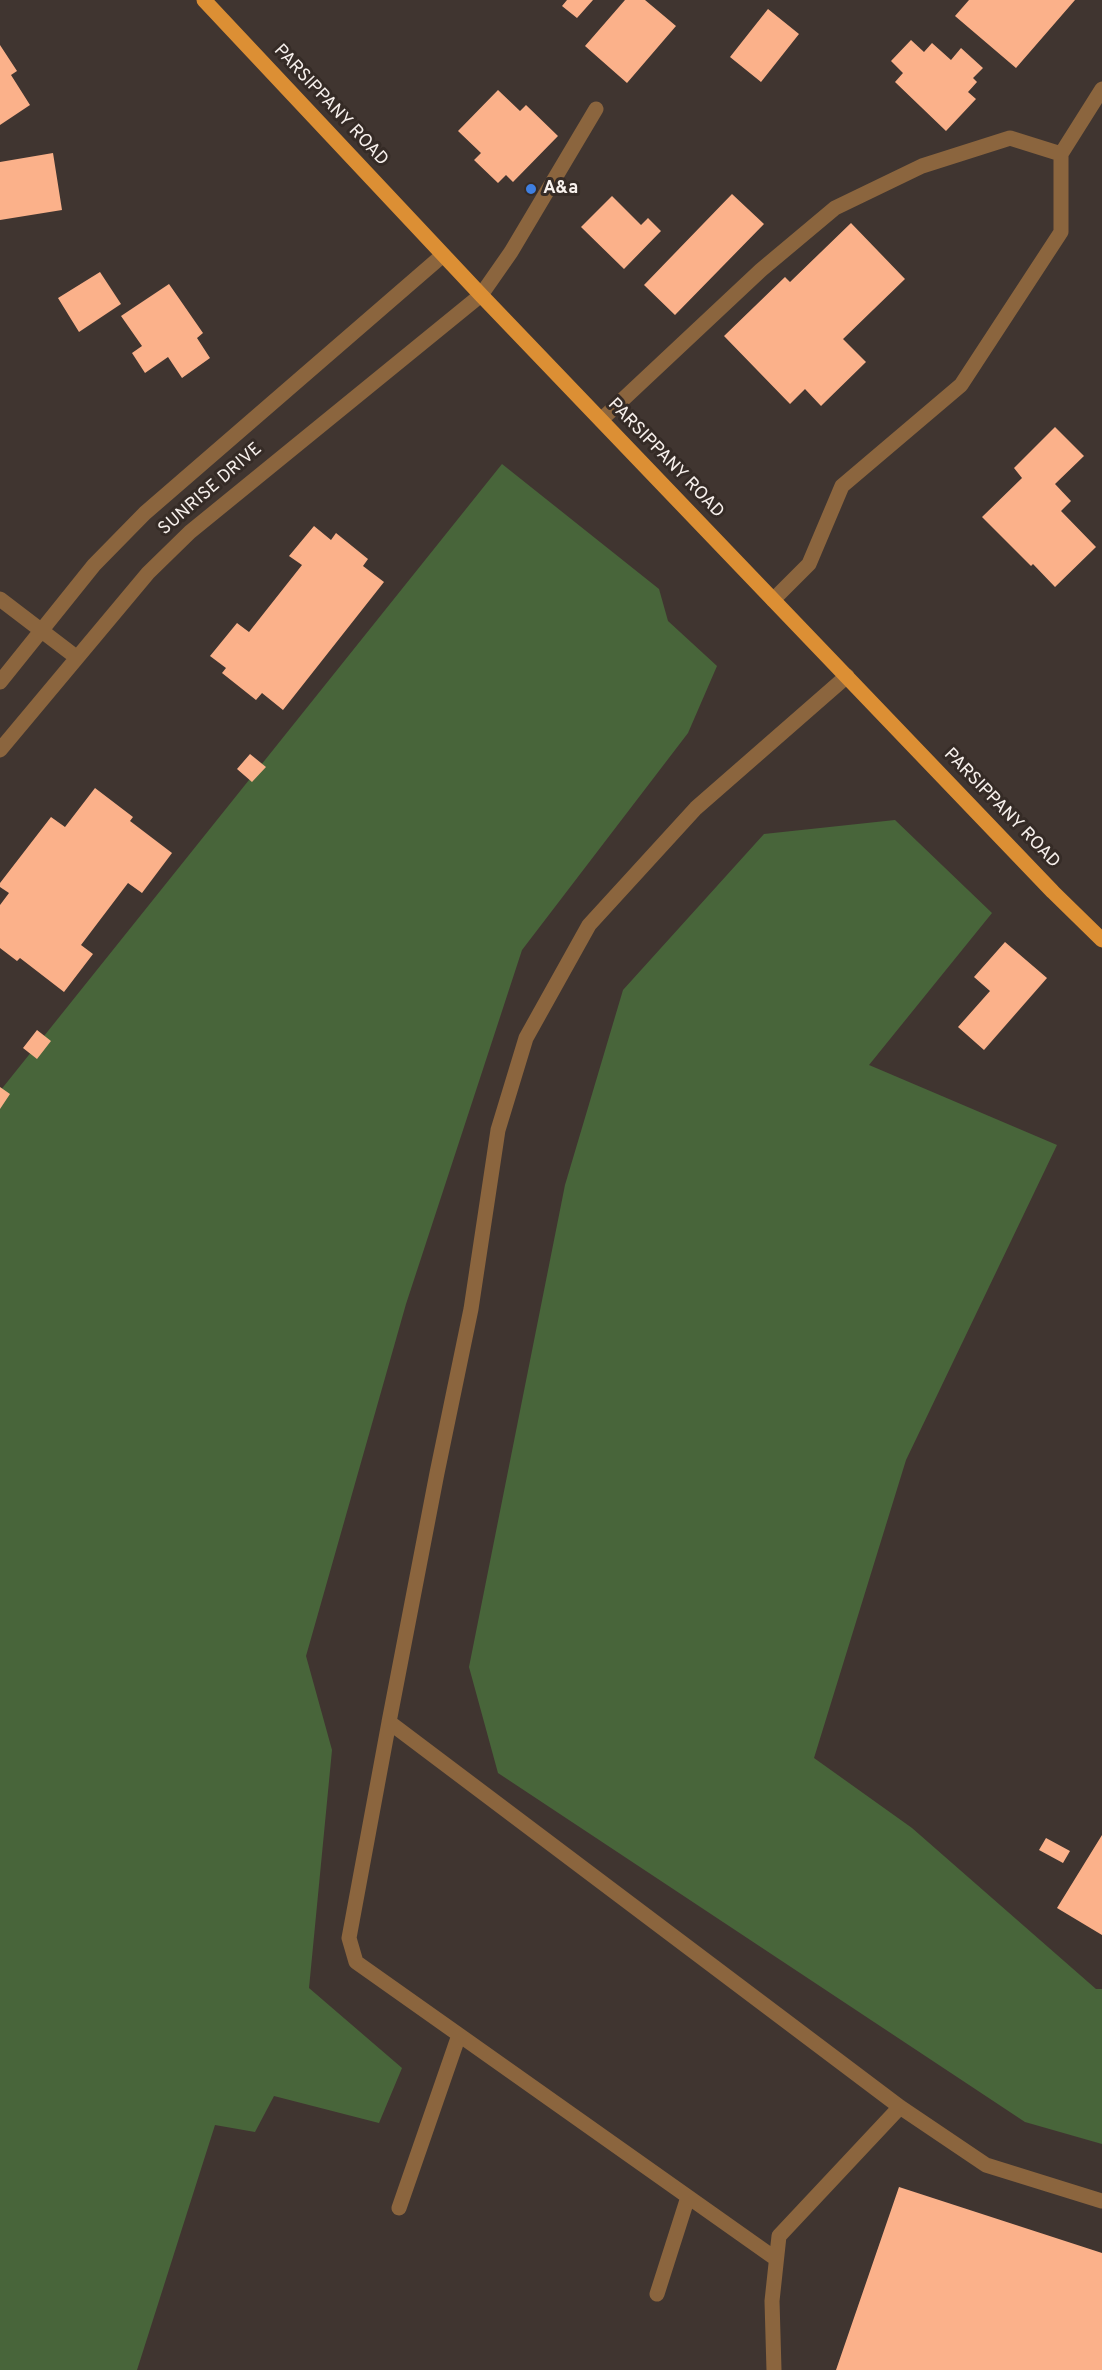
<!DOCTYPE html>
<html>
<head>
<meta charset="utf-8">
<style>
  body { margin:0 }
  canvas { display:block; background:#403530 }
</style>
</head>
<body>
<canvas width="1102" height="2370"></canvas>
<script>
const c = document.querySelector('canvas').getContext('2d');
c.lineJoin = 'round';
function paint(path, color) { c.fillStyle = color; c.fill(path, 'evenodd'); }
const shape = rows => new Path2D(rows.map(r => 'M' + r).join(''));
function stroke(path, color, width, dash) { c.strokeStyle = color; c.lineWidth = width; c.lineCap = dash ? 'butt' : 'round'; c.setLineDash(dash || []); c.stroke(path); }
function drawText(font, color, halo, rows, align = 'center') {
  c.font = font + ' Overpass,sans-serif'; c.lineWidth = 6; c.setLineDash([]); c.textBaseline = 'middle'; c.strokeStyle = halo; c.fillStyle = color; for (const [text, x, y, turn = 0] of rows) {
    c.save(); c.translate(x, y); c.rotate((+turn || 0) * Math.PI / 180); c.textAlign = isNaN(turn) ? turn : align; if (halo) c.strokeText(text, 0, 0); c.fillText(text, 0, 0); c.restore();
  }
}
const green = shape([
  [502,464,659,589,668,621,717,666,688,733,522,950,406,1304,306,1656,332,1750,309,1988,402,2068,379,2123,274,2096,255,2132,215,2125,137,2370,0,2370,0,1091],
  [895,820,992,913,869,1065,1057,1145,906,1460,814,1758,912,1828,1096,1989,1102,1989,1102,2144,1025,2122,498,1773,469,1667,565,1185,623,990,764,834]
]);
const building = shape([
  [567,0,593,0,577,18,562,6],
  [625,0,645,0,676,26,627,83,585,46],
  [969,0,1075,0,1016,68,955,16],
  [768,9,799,34,761,82,730,57],
  [911,40,924,52,932,43,951,60,961,48,983,68,973,78,977,82,968,92,976,99,946,131,895,82,903,73,891,61],
  [0,45,17,71,11,75,30,105,0,125],
  [498,90,520,111,526,105,558,136,513,182,506,175,498,183,474,160,481,153,458,131],
  [53,153,62,210,0,220,0,162],
  [732,194,764,224,675,315,644,285],
  [612,196,641,225,648,218,661,231,624,269,581,227],
  [851,223,905,279,843,339,866,362,821,406,805,389,790,404,724,336,785,277,790,282],
  [100,272,121,304,79,332,58,298],
  [169,284,203,333,197,338,210,358,182,378,168,357,145,373,132,353,142,346,121,316],
  [1055,427,1084,456,1055,484,1071,501,1061,511,1096,547,1055,587,1033,564,1031,566,982,517,1022,478,1014,468],
  [314,526,331,540,336,533,368,559,363,566,384,582,283,710,262,693,256,700,222,673,226,668,210,656,237,623,249,632,302,565,289,556],
  [250,754,266,767,252,782,237,769],
  [95,788,133,817,130,821,172,853,142,893,128,883,81,945,93,954,64,992,20,958,17,961,0,948,0,905,9,893,0,887,0,883,51,817,65,827],
  [1005,942,1047,978,984,1050,958,1027,990,991,974,977],
  [37,1030,51,1041,37,1059,23,1048],
  [0,1087,10,1094,0,1109],
  [1102,1835,1102,1935,1057,1908],
  [1046,1838,1070,1851,1063,1863,1039,1850],
  [899,2187,1102,2253,1102,2370,836,2370]
]);
const minor = shape([
  [1061,154,1102,89],
  [601,420,761,270,835,208,922,166,1010,138,1061,154,1061,232,961,385,842,486,809,564,773,600],
  [0,599,76,657],
  [847,676,696,808,589,925,526,1038,498,1130,471,1309,437,1473,389,1722,900,2107,986,2165,1102,2201],
  [0,682,94,565,145,513,443,255],
  [0,750,148,573,190,532,481,295,511,252,596,109],
  [389,1722,349,1938,356,1962,776,2259],
  [399,2208,459,2035],
  [657,2294,688,2197],
  [774,2370,772,2301,779,2236,900,2107]
]);
const major = shape([
  [204,0,481,295,1053,892,1102,940]
]);
const markers = [
  [531,189,6,"#3f7fe0"]
];
const streetNames = [
  ["PARSIPPANY ROAD",330,106,47],
  ["PARSIPPANY ROAD",665,459,46],
  ["SUNRISE DRIVE",211,490,-41],
  ["PARSIPPANY ROAD",1001,809,46]
];
const poiNames = [
  ["A&a",543,189]
];
paint(green, '#48653a');
paint(building, '#fbb18a');
stroke(minor, '#8b653e', 15);
stroke(major, '#dc8f34', 15);
for (const [x, y, r, color] of markers) { const dot = new Path2D(); dot.arc(x, y, r, 0, 2 * Math.PI); c.fillStyle = color; c.fill(dot); stroke(dot, '#352b26', 2); }
drawText('18px', '#f7f0ec', '#352b26', streetNames);
drawText('bold 18px', '#f7f0ec', '#352b26', poiNames, 'left');
</script>
</body>
</html>
